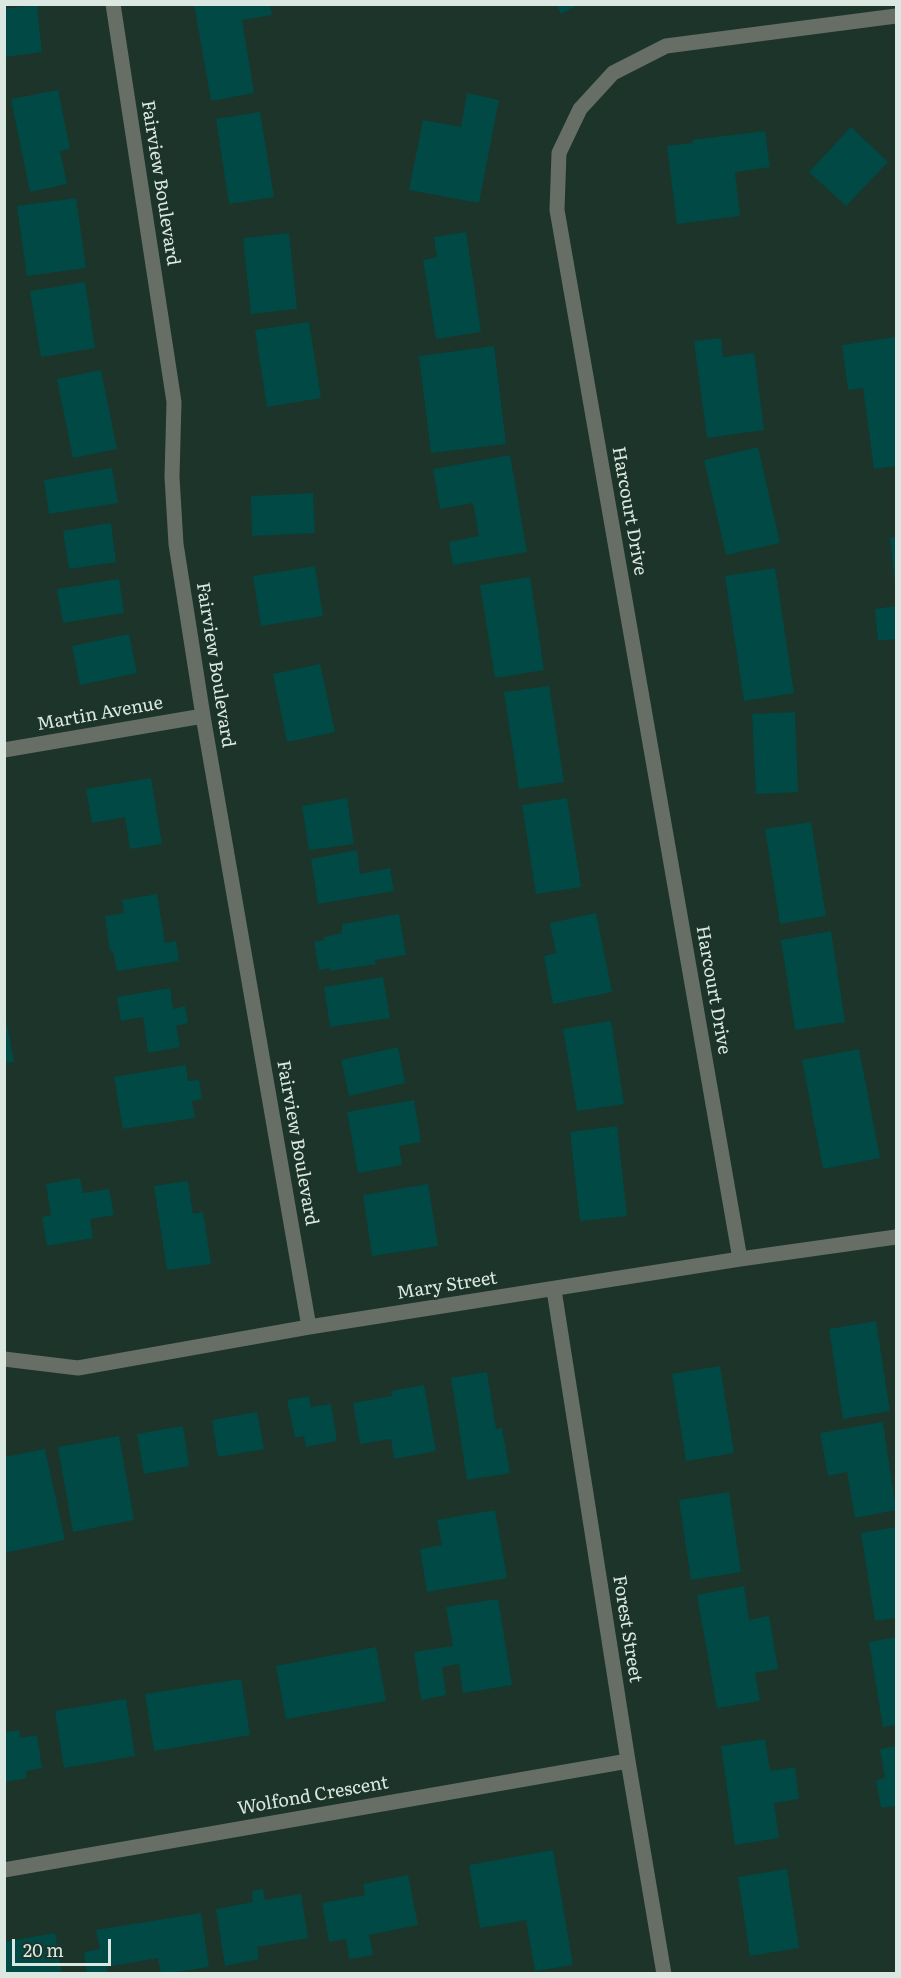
<!DOCTYPE html>
<html>
<head>
<meta charset="utf-8">
<style>
  body { margin:0 }
  #map { position:relative; width:901px; height:1978px; overflow:hidden; background:#1c3429; font-family:Literata,serif }
  canvas { display:block }
  .frame { position:absolute; inset:0; border:6px solid #dae8e1; pointer-events:none }
  .scale { position:absolute; left:12px; top:1939px; width:99px; height:27px; box-sizing:border-box; border:3px solid #dae8e1; border-top:0; padding-left:8px; font-size:18px; line-height:21px; white-space:nowrap; color:#dae8e1; -webkit-text-stroke:4px #1c3429; paint-order:stroke }
</style>
</head>
<body>
<div id="map">
<canvas width="901" height="1978"></canvas>
<div class="frame"></div>
<div class="scale">20 m</div>
</div>
<script>
const c = document.querySelector('canvas').getContext('2d');
c.lineJoin = 'round';
function paint(path, color) { c.fillStyle = color; c.fill(path, 'evenodd'); }
const shape = rows => new Path2D(rows.map(r => 'M' + r).join(''));
function stroke(path, color, width, dash) { c.strokeStyle = color; c.lineWidth = width; c.lineCap = dash ? 'butt' : 'round'; c.setLineDash(dash || []); c.stroke(path); }
function drawText(font, color, halo, rows, align = 'center') {
  c.font = font + ' Literata,serif'; c.lineWidth = 5; c.setLineDash([]); c.textBaseline = 'middle'; c.strokeStyle = halo; c.fillStyle = color; for (const [text, x, y, turn = 0] of rows) {
    c.save(); c.translate(x, y); c.rotate((+turn || 0) * Math.PI / 180); c.textAlign = isNaN(turn) ? turn : align; if (halo) c.strokeText(text, 0, 0); c.fillText(text, 0, 0); c.restore();
  }
}
const building = shape([
  [194,4,270,4,272,15,242,20,254,93,211,101],
  [556,4,580,4,561,14],
  [37,5,42,52,4,57,4,9],
  [58,90,70,149,60,151,67,184,30,192,11,99],
  [467,93,499,100,479,203,409,190,423,120,461,127],
  [260,112,274,197,229,204,216,119],
  [851,127,888,162,846,206,809,172],
  [765,131,770,167,735,172,740,216,677,224,667,146,693,143,692,140],
  [76,198,86,268,27,276,17,206],
  [466,232,481,332,436,339,423,260,437,257,434,237],
  [289,233,297,309,251,314,243,238],
  [85,282,95,348,41,357,30,291],
  [309,322,321,398,267,407,255,330],
  [896,337,896,466,874,469,863,388,848,390,842,345],
  [721,338,723,357,754,353,764,430,707,438,694,341],
  [494,346,506,444,431,453,419,356],
  [101,370,117,449,73,458,57,379],
  [758,447,780,543,726,555,704,460],
  [510,455,527,552,453,565,449,542,479,536,473,503,440,509,433,469],
  [112,468,118,503,49,514,44,480],
  [313,493,315,533,252,536,251,496],
  [111,523,116,562,69,569,63,531],
  [896,537,896,581,895,582,890,538],
  [315,566,323,616,261,626,253,576],
  [775,568,794,693,744,701,725,576],
  [530,577,544,670,495,678,480,585],
  [119,579,124,613,63,623,57,589],
  [896,606,896,639,878,641,875,609],
  [129,634,137,673,80,685,72,646],
  [320,664,335,732,287,742,273,674],
  [549,686,564,782,519,789,504,692],
  [795,712,798,792,756,794,752,714],
  [151,778,162,844,130,849,125,817,92,823,86,789],
  [347,798,354,844,309,850,302,806],
  [567,798,581,887,536,894,522,805],
  [811,822,826,916,780,924,765,829],
  [357,850,360,874,390,868,394,891,318,904,311,859],
  [157,894,165,943,176,941,179,961,117,971,113,951,110,951,105,916,124,913,122,900],
  [596,913,612,992,553,1004,544,956,556,953,550,923],
  [399,914,406,955,375,960,376,964,330,971,329,968,319,970,314,942,324,940,324,937,342,933,342,924],
  [831,931,845,1022,795,1030,781,940],
  [383,977,390,1018,330,1027,324,987],
  [170,988,173,1009,185,1006,188,1023,176,1026,180,1047,148,1053,143,1017,121,1021,117,997],
  [4,1009,14,1062,4,1063],
  [611,1021,624,1104,577,1111,563,1029],
  [398,1047,405,1083,349,1096,341,1060],
  [859,1049,880,1158,823,1169,802,1060],
  [186,1065,188,1081,199,1080,202,1099,192,1101,195,1118,123,1129,114,1077],
  [414,1100,421,1142,399,1146,402,1165,358,1173,347,1112],
  [617,1126,627,1216,580,1221,570,1132],
  [80,1178,83,1193,109,1189,114,1215,90,1219,93,1238,47,1246,42,1217,51,1215,46,1184],
  [188,1181,193,1214,203,1212,211,1264,167,1270,154,1186],
  [428,1184,438,1246,372,1256,363,1195],
  [876,1321,890,1411,843,1419,829,1329],
  [720,1366,734,1453,686,1461,672,1374],
  [487,1372,496,1429,502,1428,510,1473,467,1480,451,1378],
  [424,1385,436,1451,394,1459,391,1439,360,1444,353,1403,392,1396,391,1391],
  [309,1396,311,1407,331,1404,337,1441,306,1447,304,1436,295,1438,287,1400],
  [257,1412,264,1449,218,1457,212,1420],
  [883,1422,896,1510,855,1518,847,1472,828,1476,820,1433],
  [183,1426,189,1466,144,1474,137,1434],
  [119,1436,134,1520,73,1532,58,1447],
  [45,1449,65,1540,4,1553,4,1457],
  [729,1492,741,1572,691,1580,679,1500],
  [495,1510,507,1578,427,1592,420,1549,442,1545,437,1520],
  [896,1527,896,1618,875,1621,861,1533],
  [744,1586,749,1620,769,1616,778,1669,755,1673,760,1701,717,1708,697,1595],
  [498,1599,512,1685,463,1693,459,1664,442,1667,446,1695,421,1700,414,1652,453,1646,446,1607],
  [896,1637,896,1725,883,1727,869,1642],
  [376,1647,386,1701,286,1719,276,1666],
  [241,1679,250,1735,154,1751,145,1694],
  [126,1699,135,1756,64,1768,55,1711],
  [19,1730,20,1738,37,1735,42,1768,26,1771,27,1778,4,1782,4,1732],
  [765,1739,770,1771,795,1767,799,1799,774,1803,779,1838,735,1845,721,1746],
  [896,1746,896,1806,881,1808,876,1780,885,1778,880,1749],
  [553,1850,573,1965,535,1971,526,1920,480,1928,469,1865],
  [787,1869,799,1948,750,1956,738,1877],
  [408,1875,418,1925,369,1935,373,1955,349,1959,346,1939,329,1942,322,1903,365,1895,363,1884],
  [263,1889,265,1900,301,1894,308,1938,257,1947,259,1959,225,1966,216,1909,253,1902,252,1891],
  [201,1913,209,1967,161,1974,158,1958,106,1967,107,1974,87,1974,84,1952,100,1949,96,1930],
  [55,1933,62,1973,4,1974,4,1942]
]);
const minor = shape([
  [113,4,174,402,172,477,176,544,203,716,309,1327],
  [4,750,203,716],
  [740,1259,557,210,559,153,580,109,613,73,666,46,896,16],
  [554,1290,628,1761,664,1974],
  [4,1359,78,1368,309,1327,740,1259,896,1237],
  [4,1870,628,1761]
]);
const streetNames = [
  ["Fairview Boulevard",160,183,81],
  ["Harcourt Drive",629,511,80],
  ["Fairview Boulevard",215,665,81],
  ["Martin Avenue",100,714,-10],
  ["Harcourt Drive",713,990,80],
  ["Fairview Boulevard",297,1143,80],
  ["Mary Street",447,1286,-9],
  ["Forest Street",627,1629,81],
  ["Wolfond Crescent",313,1796,-10]
];
paint(building, '#014944');
stroke(minor, '#676e66', 15);
drawText('18px', '#dae8e1', '#1c3429', streetNames);
</script>
</body>
</html>
